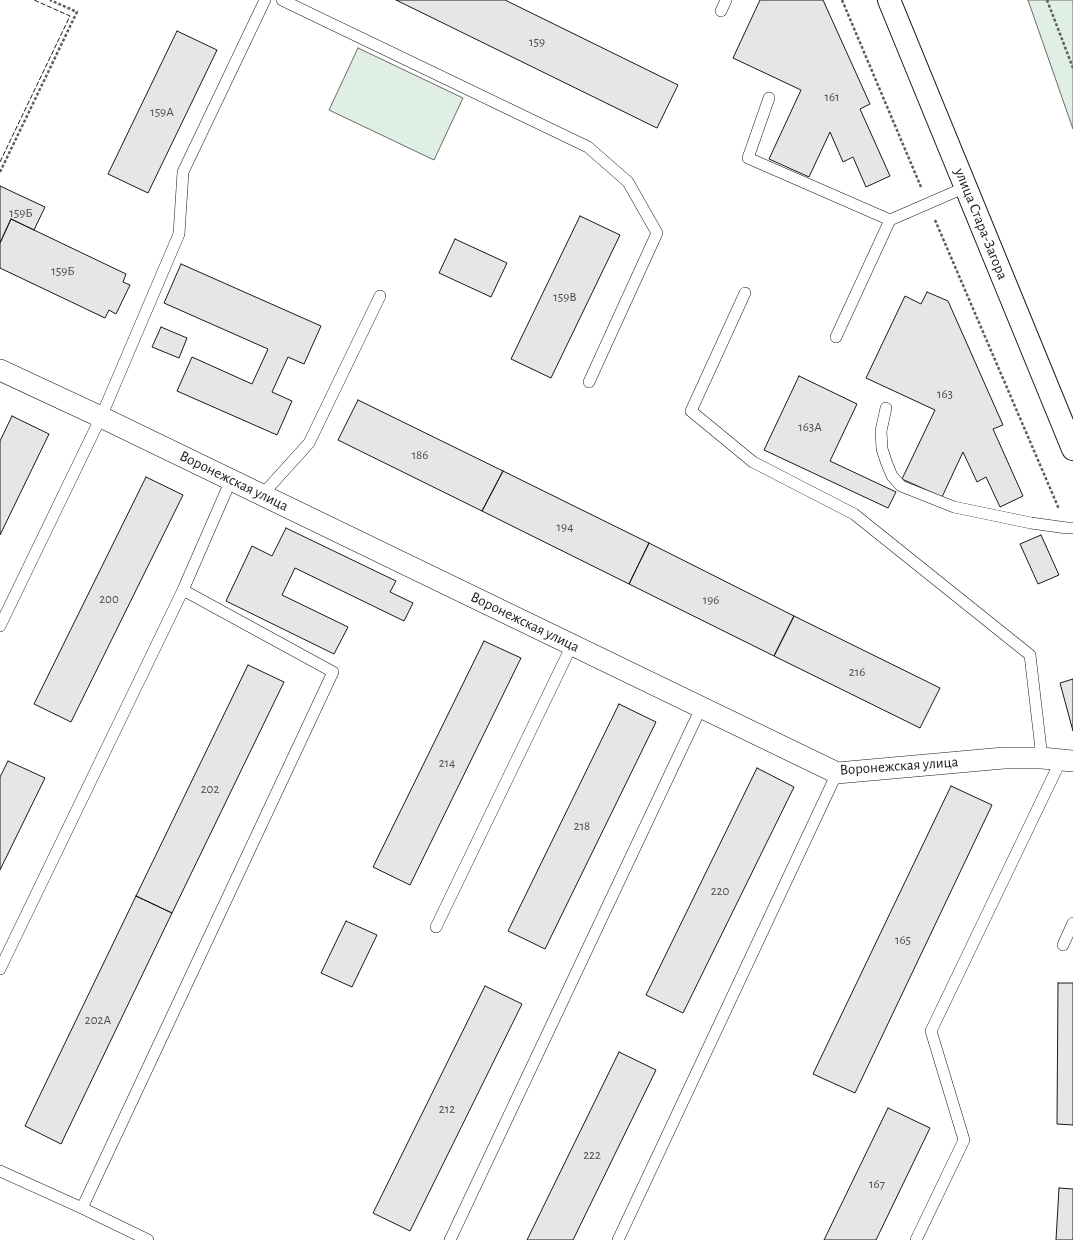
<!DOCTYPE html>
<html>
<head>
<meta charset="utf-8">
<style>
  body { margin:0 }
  canvas { display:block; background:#fff }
</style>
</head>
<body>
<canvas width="1073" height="1240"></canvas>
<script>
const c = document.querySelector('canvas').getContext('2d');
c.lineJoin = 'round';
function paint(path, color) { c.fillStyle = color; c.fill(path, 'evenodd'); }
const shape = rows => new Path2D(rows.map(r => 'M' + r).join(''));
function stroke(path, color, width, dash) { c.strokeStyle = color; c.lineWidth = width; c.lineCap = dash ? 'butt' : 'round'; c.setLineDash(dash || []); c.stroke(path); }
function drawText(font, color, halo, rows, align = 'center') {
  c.font = font + ' "Alegreya Sans",sans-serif'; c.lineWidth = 3; c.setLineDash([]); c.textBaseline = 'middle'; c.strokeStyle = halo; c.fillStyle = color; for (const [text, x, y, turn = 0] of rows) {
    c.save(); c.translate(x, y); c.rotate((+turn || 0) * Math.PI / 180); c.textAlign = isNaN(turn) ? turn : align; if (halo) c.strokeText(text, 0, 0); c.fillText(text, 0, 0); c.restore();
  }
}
const green = shape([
  [1028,0,1073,0,1073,129,1028,0],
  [358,48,463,98,434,160,329,110,358,48]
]);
const building = shape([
  [396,0,505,0,678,85,657,128,396,0],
  [760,0,823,0,870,104,860,109,890,176,866,187,853,157,843,162,830,132,809,177,769,159,801,90,733,58,760,0],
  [177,31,217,50,148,193,108,174,177,31],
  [0,186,45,207,34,230,11,219,0,243,0,186],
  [580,216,620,235,551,378,511,359,580,216],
  [11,219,126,274,123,282,130,285,116,314,109,310,105,318,0,268,0,243,11,219],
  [455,239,507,263,491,297,439,273,455,239],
  [181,264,321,326,304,364,288,357,272,392,292,401,277,435,177,391,192,357,252,384,268,349,164,303,181,264],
  [927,292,948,301,1003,425,993,429,1023,496,1000,507,986,477,977,482,963,452,942,497,902,479,935,410,866,378,905,296,921,304,927,292],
  [161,327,187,338,179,358,152,347,161,327],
  [799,376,857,404,830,461,896,492,888,508,764,450,799,376],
  [358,400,503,471,482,511,338,440,358,400],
  [12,416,49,434,0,535,0,441,12,416],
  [503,471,649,543,629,584,482,511,503,471],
  [146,477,183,495,71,722,34,704,146,477],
  [286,528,396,581,390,592,413,603,404,621,295,568,282,595,348,627,334,654,226,601,252,546,272,556,286,528],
  [1041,535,1059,575,1038,584,1020,544,1041,535],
  [649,543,794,616,774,656,629,584,649,543],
  [794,616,940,688,920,728,774,656,794,616],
  [484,641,521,658,410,885,373,867,484,641],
  [248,665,284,682,172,913,136,896,248,665],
  [1073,679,1073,731,1060,683,1073,679],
  [619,704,656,722,545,949,508,931,619,704],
  [8,761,45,778,0,870,0,777,8,761],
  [757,768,794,787,683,1013,646,995,757,768],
  [951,786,992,805,855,1093,813,1074,951,786],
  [136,896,172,913,61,1144,25,1126,136,896],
  [346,921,377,935,352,987,321,973,346,921],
  [1058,983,1073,983,1073,1125,1057,1124,1058,983],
  [485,986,522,1004,410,1231,373,1213,485,986],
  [619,1052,656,1070,573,1240,527,1240,619,1052],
  [888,1108,930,1128,876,1240,824,1240,888,1108],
  [1059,1188,1073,1189,1073,1240,1056,1240,1059,1188]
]);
const path = shape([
  [842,0,921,187],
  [1047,0,1073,68],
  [0,172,77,12,50,0],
  [935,220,1059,509]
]);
const lane = shape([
  [282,0,588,147,628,182,657,233,589,382],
  [721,11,726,0],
  [769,98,748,158,890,220],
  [745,293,691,411,753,462,854,514,1030,655,1042,758],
  [836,337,890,220,966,187],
  [886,408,881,431,882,449,887,464,892,476,901,486,954,507,1031,523,1067,528,1073,528],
  [262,495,309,443,380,296],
  [0,626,101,417,179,234,183,172,265,0],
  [436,927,572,645],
  [1063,945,1073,923],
  [0,969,183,590,231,480],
  [0,1171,82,1208,148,1240],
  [82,1208,333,672,183,590],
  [450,1240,701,708],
  [618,1240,837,773],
  [916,1240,964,1140,931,1031,1061,760]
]);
const street = shape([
  [0,370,101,417,837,773,1004,758,1042,758,1073,761]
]);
const secondary = shape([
  [889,0,1073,449]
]);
const fence = shape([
  [0,162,70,16,34,0]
]);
const numberNames = [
  ["159",537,42],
  ["161",832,97],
  ["159А",162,112],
  ["159Б",21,213],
  ["159Б",63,271],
  ["159В",565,297],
  ["163",945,394],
  ["163А",810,427],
  ["186",420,455],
  ["194",565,527],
  ["200",109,599],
  ["196",711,600],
  ["216",857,672],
  ["214",447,763],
  ["202",210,789],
  ["218",582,826],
  ["220",720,891],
  ["165",903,940],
  ["202А",98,1020],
  ["212",447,1109],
  ["222",592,1155],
  ["167",877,1184]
];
const streetNames = [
  ["улица Стара-Загора",981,224,68],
  ["Воронежская улица",234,481,26],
  ["Воронежская улица",525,622,26],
  ["Воронежская улица",899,766,-4]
];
paint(green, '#e0efe3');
stroke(green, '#6a6a6a', 1);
paint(building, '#e6e6e6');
stroke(building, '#1a1a1a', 1);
stroke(lane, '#1a1a1a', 12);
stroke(street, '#1a1a1a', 22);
stroke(secondary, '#1a1a1a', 24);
stroke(path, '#5f5f5f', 2.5, [3, 2]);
stroke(lane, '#fff', 11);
stroke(street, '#fff', 21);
stroke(secondary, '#fff', 22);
stroke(fence, '#1a1a1a', 1, [5, 2]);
drawText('13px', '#4d4d4d', null, numberNames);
drawText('15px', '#1a1a1a', '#fff', streetNames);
</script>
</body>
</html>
